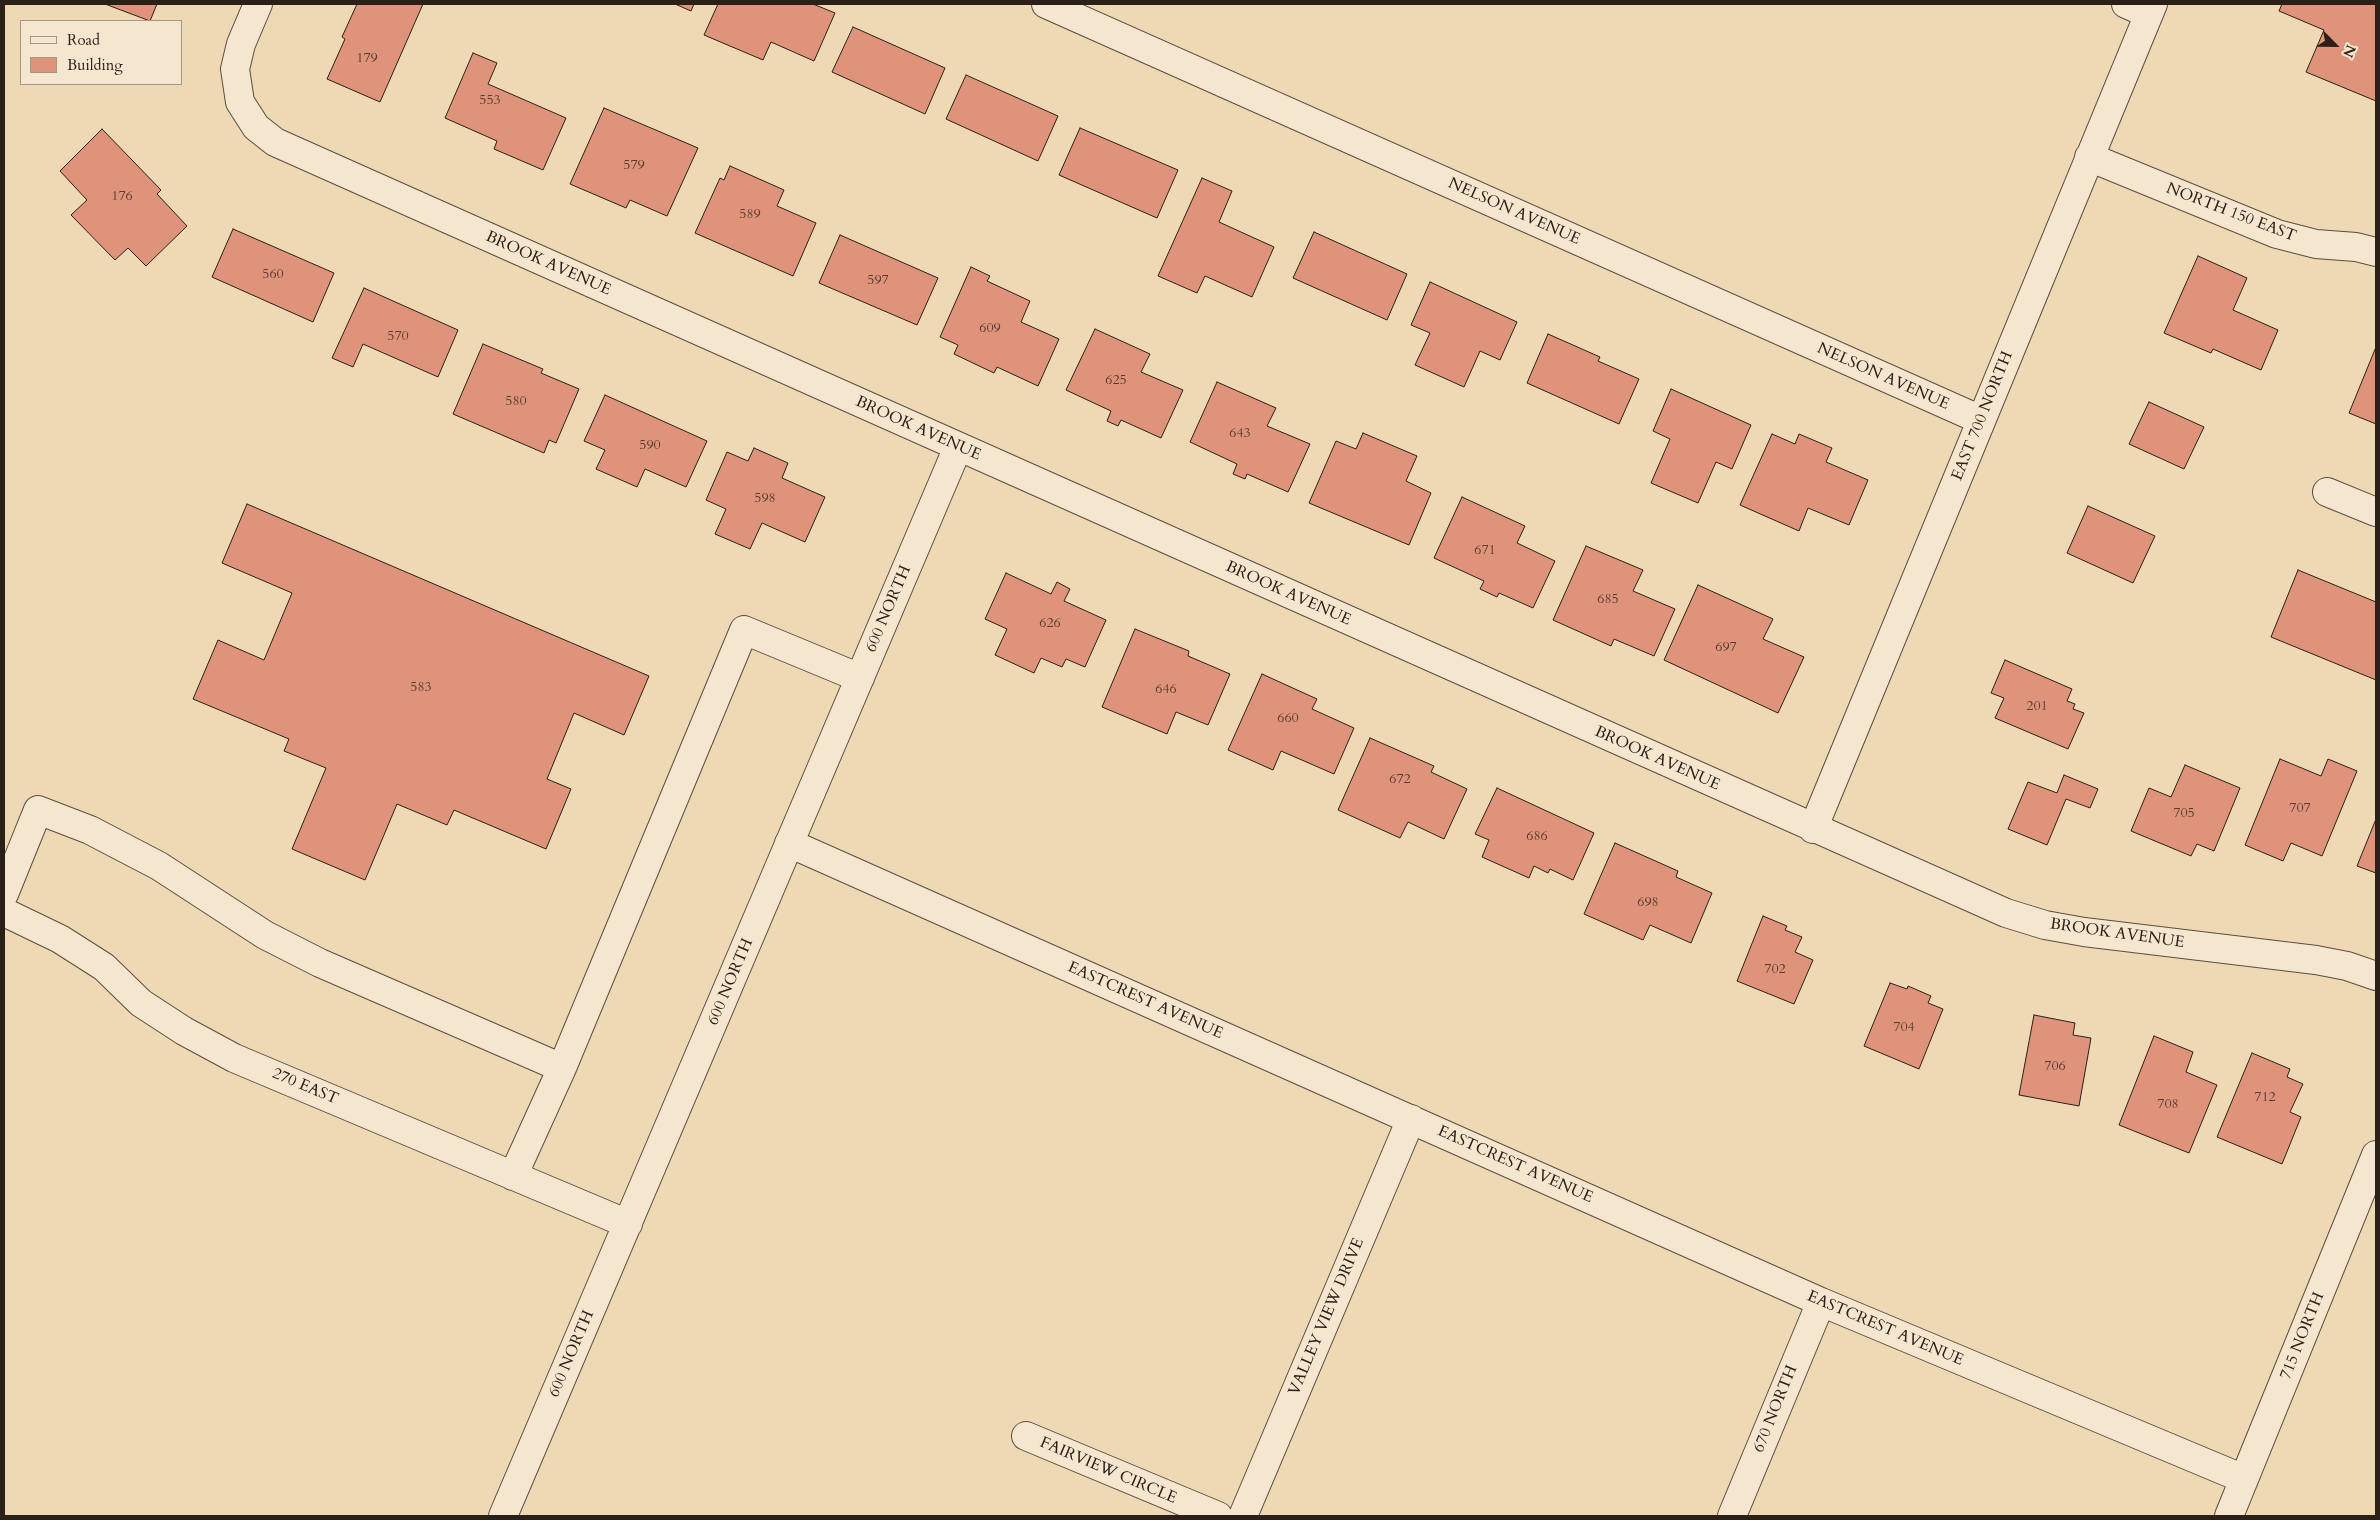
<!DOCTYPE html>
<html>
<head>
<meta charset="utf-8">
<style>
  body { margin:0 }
  #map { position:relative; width:2380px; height:1520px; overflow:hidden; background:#efd9b5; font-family:Cardo,serif }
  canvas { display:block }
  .frame { position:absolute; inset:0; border:5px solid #2a2018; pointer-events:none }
  .legend { position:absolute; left:20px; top:20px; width:162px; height:65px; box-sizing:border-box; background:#f5e6cf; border:1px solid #a49786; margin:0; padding:6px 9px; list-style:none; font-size:15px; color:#2a2018 }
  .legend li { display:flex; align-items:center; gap:10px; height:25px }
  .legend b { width:25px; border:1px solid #a49786 }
  .north { position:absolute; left:2310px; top:20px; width:50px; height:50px; -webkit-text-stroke:4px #f5e6cf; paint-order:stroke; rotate:113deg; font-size:14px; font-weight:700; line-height:20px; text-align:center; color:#2a2018 }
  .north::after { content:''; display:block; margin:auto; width:18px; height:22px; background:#2a2018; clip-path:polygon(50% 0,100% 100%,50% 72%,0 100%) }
</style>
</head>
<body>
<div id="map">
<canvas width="2380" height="1520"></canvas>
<div class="frame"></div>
<ul class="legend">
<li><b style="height:6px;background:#f5e6cf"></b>Road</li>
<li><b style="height:14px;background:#de937a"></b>Building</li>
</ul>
<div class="north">N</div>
</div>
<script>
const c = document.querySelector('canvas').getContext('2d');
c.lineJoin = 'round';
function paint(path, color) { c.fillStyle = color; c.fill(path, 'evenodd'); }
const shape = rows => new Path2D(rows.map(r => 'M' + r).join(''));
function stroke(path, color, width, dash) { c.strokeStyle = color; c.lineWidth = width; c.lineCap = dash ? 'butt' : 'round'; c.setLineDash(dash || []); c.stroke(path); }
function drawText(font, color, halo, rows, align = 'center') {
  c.font = font + ' Cardo,serif'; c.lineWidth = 4; c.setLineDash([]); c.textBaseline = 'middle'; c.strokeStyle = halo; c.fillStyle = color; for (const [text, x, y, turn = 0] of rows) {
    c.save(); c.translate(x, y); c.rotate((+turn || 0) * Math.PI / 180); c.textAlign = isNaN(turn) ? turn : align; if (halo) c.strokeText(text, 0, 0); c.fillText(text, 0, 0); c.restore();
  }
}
const building = shape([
  [105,4,157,4,150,21,105,4],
  [357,4,423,4,380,102,327,79,345,39,342,37,357,4],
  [675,4,694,4,691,11,675,4],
  [718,4,813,4,835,13,814,61,771,42,763,60,704,35,718,4],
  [2282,4,2376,4,2376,101,2306,72,2324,30,2279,11,2282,4],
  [853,27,945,68,925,114,832,72,853,27],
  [473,53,497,63,488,84,566,118,543,170,494,149,497,141,445,118,473,53],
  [966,75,1058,116,1038,161,946,119,966,75],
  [604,108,698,148,667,216,630,200,626,208,570,184,604,108],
  [1080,128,1178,170,1157,218,1059,175,1080,128],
  [102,129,161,190,157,194,187,226,146,266,128,248,115,260,71,215,87,200,60,171,102,129],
  [730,166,784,190,777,206,816,223,793,276,695,233,720,178,724,180,730,166],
  [1202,178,1232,191,1219,222,1274,247,1252,297,1205,276,1197,293,1158,276,1202,178],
  [233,229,334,273,313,322,212,277,233,229],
  [1314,232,1407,274,1387,320,1293,278,1314,232],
  [840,235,938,278,917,325,819,283,840,235],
  [2198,256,2247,278,2233,310,2278,330,2261,370,2213,349,2211,353,2164,333,2198,256],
  [971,267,990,276,987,281,1030,301,1021,322,1059,339,1038,386,997,367,994,373,954,354,958,345,940,337,971,267],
  [1430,282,1517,322,1500,360,1480,351,1464,387,1415,365,1430,333,1411,325,1430,282],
  [364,288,458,330,438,377,363,344,353,367,332,358,364,288],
  [1095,329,1150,354,1141,372,1183,390,1161,438,1121,420,1118,426,1107,421,1111,411,1066,390,1095,329],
  [1548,334,1600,357,1598,361,1639,379,1619,424,1527,383,1548,334],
  [483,344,543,369,541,373,579,389,556,443,549,440,544,453,453,414,483,344],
  [2376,347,2376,424,2349,413,2376,347],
  [1217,382,1276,408,1267,426,1310,444,1288,492,1247,474,1245,479,1233,474,1237,464,1190,442,1217,382],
  [1671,389,1751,425,1732,469,1716,462,1698,503,1651,483,1670,439,1653,431,1671,389],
  [605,395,707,441,686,487,645,469,637,487,596,469,605,450,584,441,605,395],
  [2149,402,2204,427,2184,469,2129,444,2149,402],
  [1363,433,1417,456,1406,481,1431,493,1409,545,1309,503,1336,441,1356,449,1363,433],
  [1772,434,1795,444,1799,434,1832,448,1826,462,1868,480,1849,525,1808,508,1799,531,1740,505,1772,434],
  [754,448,788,463,782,478,825,497,805,542,762,523,750,549,715,534,726,509,706,500,727,452,748,461,754,448],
  [1462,497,1525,526,1517,543,1555,561,1533,608,1499,593,1497,597,1480,589,1484,581,1434,558,1462,497],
  [247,504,649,676,624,735,574,713,547,779,571,789,546,849,454,810,447,825,397,804,365,880,292,849,326,768,284,751,289,739,193,699,218,640,264,660,292,593,222,563,247,504],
  [2088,506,2155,536,2133,583,2067,553,2088,506],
  [1586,546,1643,570,1633,591,1675,609,1654,656,1614,639,1611,646,1553,620,1586,546],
  [2298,570,2376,602,2376,680,2271,637,2298,570],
  [1006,573,1051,594,1057,582,1070,589,1064,601,1106,620,1085,667,1066,659,1062,667,1041,658,1034,673,995,655,1007,629,985,619,1006,573],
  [1698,585,1773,619,1763,639,1804,657,1778,713,1664,660,1698,585],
  [1135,629,1189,651,1188,656,1230,674,1208,725,1176,712,1167,734,1102,707,1135,629],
  [2005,660,2072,689,2067,701,2075,704,2073,709,2084,713,2068,749,1995,718,2004,698,1991,693,2005,660],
  [1262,674,1317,699,1312,709,1354,728,1334,774,1281,751,1273,770,1228,750,1262,674],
  [1370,738,1434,766,1431,772,1467,789,1444,839,1408,822,1400,838,1338,810,1370,738],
  [2280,759,2321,776,2328,759,2357,771,2322,856,2291,843,2283,861,2245,845,2280,759],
  [2185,765,2240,788,2214,851,2197,844,2191,856,2131,831,2149,788,2171,797,2185,765],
  [2064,775,2098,789,2090,808,2066,799,2047,845,2008,829,2028,782,2057,793,2064,775],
  [1497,788,1594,833,1573,880,1550,869,1548,873,1534,866,1529,878,1482,857,1489,840,1475,834,1497,788],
  [2376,819,2376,873,2357,866,2376,819],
  [1615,843,1678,871,1676,877,1712,893,1691,943,1650,925,1643,940,1584,914,1615,843],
  [1763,916,1787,926,1785,930,1802,937,1795,952,1813,960,1794,1004,1737,981,1763,916],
  [1890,983,1907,989,1908,986,1931,996,1928,1003,1943,1009,1919,1069,1864,1046,1890,983],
  [2034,1015,2075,1023,2073,1035,2091,1038,2079,1106,2019,1095,2034,1015],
  [2154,1036,2193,1052,2186,1072,2217,1085,2189,1153,2119,1125,2154,1036],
  [2252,1053,2290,1069,2287,1077,2303,1084,2290,1112,2301,1117,2282,1164,2217,1137,2252,1053]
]);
const minor = shape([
  [258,4,241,44,235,69,240,102,256,127,275,142,2006,913,2045,925,2084,932,2316,960,2347,966,2376,976],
  [1046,4,1981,420],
  [2126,4,2149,14],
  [2089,157,2277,234,2316,244,2356,247,2376,252],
  [2327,492,2376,512],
  [1813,829,2153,4],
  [789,843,1821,1302,2244,1479],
  [4,894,38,810,90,830,159,866,265,935,320,963,562,1068],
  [4,912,60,939,104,967,141,1003,184,1031,234,1058,628,1224],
  [513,1176,562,1068,744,630,860,678],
  [1026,1436,1218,1516],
  [503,1516,958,447],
  [1243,1516,1411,1119],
  [1732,1516,1821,1302],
  [2229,1516,2376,1155]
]);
const numberNames = [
  ["179",367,59],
  ["553",490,101],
  ["579",634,166],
  ["176",122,197],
  ["589",750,215],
  ["560",273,275],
  ["597",878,281],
  ["609",990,329],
  ["570",398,337],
  ["625",1116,381],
  ["580",516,402],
  ["643",1240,434],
  ["590",650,446],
  ["598",765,499],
  ["671",1485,551],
  ["685",1608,600],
  ["626",1050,624],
  ["697",1726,648],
  ["583",421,688],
  ["646",1166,690],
  ["201",2037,707],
  ["660",1288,719],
  ["672",1400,780],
  ["707",2300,809],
  ["705",2184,814],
  ["686",1537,837],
  ["698",1648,903],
  ["702",1775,970],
  ["704",1904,1028],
  ["706",2055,1067],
  ["712",2265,1098],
  ["708",2168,1105]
];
const streetNames = [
  ["NELSON AVENUE",1514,212,24],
  ["NORTH 150 EAST",2231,213,21],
  ["BROOK AVENUE",548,264,24],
  ["NELSON AVENUE",1883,377,24],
  ["EAST 700 NORTH",1983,416,-68],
  ["BROOK AVENUE",918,429,24],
  ["BROOK AVENUE",1288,594,24],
  ["600 NORTH",889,609,-67],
  ["BROOK AVENUE",1657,759,24],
  ["BROOK AVENUE",2117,934,8],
  ["600 NORTH",731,982,-67],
  ["EASTCREST AVENUE",1145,1001,24],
  ["270 EAST",305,1087,23],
  ["EASTCREST AVENUE",1515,1165,24],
  ["VALLEY VIEW DRIVE",1327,1317,-67],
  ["EASTCREST AVENUE",1885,1329,23],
  ["715 NORTH",2303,1336,-68],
  ["600 NORTH",572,1354,-67],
  ["670 NORTH",1776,1409,-68],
  ["FAIRVIEW CIRCLE",1108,1471,23]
];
paint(building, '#de937a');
stroke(building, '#2a2018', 1);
stroke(minor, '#5b4e3f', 30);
stroke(minor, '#f5e6cf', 28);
drawText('14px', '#573d30', null, numberNames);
drawText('16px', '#2a2018', '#f5e6cf', streetNames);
</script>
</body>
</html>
